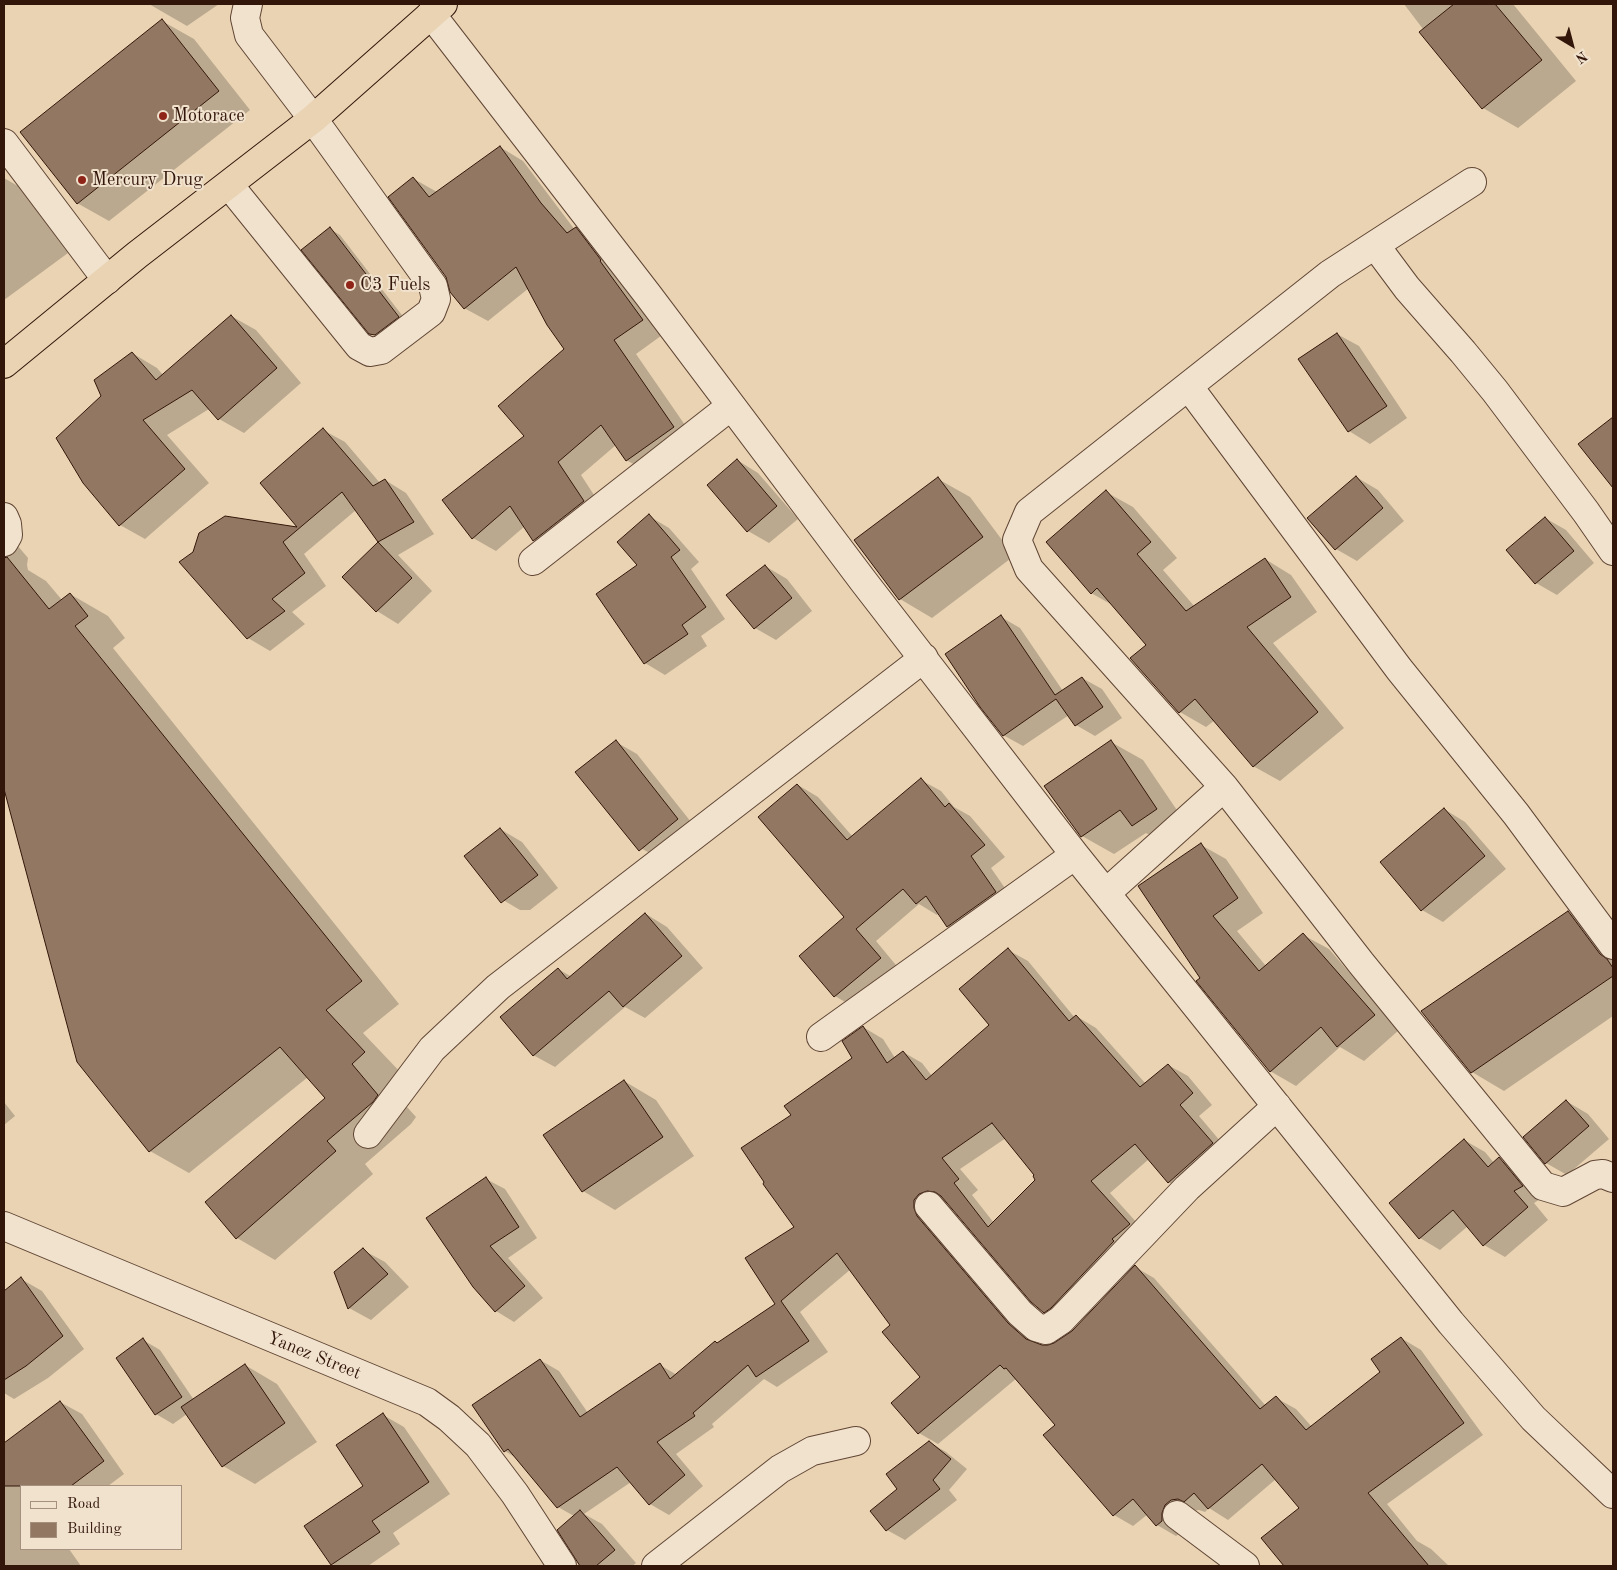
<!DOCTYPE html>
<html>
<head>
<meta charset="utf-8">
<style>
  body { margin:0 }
  #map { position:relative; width:1617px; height:1570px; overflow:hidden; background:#e9d3b3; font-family:"Old Standard TT",serif }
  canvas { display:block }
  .frame { position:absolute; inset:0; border:5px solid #33160a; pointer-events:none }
  .legend { position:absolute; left:20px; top:1485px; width:162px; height:65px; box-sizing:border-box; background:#f1e2ce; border:1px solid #a59080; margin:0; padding:6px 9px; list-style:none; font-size:15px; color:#33160a }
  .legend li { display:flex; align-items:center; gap:10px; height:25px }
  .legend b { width:25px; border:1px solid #a59080 }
  .north { position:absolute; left:1547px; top:20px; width:50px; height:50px; -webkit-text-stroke:4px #f1e2ce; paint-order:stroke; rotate:143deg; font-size:14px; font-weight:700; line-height:20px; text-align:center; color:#33160a }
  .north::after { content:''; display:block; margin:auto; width:18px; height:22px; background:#33160a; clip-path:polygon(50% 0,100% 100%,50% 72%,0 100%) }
</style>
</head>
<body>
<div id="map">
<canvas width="1617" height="1570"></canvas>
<div class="frame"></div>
<ul class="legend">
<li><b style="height:6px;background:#f1e2ce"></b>Road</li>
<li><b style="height:14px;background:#927862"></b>Building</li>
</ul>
<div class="north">N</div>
</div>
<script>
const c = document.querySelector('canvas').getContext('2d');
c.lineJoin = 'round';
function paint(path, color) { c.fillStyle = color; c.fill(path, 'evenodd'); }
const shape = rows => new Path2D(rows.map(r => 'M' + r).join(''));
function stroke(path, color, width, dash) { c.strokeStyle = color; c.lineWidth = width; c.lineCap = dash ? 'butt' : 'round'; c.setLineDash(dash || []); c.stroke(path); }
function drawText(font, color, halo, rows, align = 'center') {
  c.font = font + ' "Old Standard TT",serif'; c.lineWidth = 4; c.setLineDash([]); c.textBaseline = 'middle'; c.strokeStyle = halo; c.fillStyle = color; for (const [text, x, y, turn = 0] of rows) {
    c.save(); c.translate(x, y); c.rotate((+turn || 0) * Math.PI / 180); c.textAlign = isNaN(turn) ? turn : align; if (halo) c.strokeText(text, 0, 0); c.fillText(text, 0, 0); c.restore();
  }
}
const shadow = shape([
  [149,4,219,4,187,26],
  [1404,4,1513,4,1576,81,1518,128,1483,108],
  [162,21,194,39,250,110,109,221,77,203],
  [500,147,523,161,575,230,576,229,599,242,665,333,636,354,696,441,650,473,626,460,616,445,581,475,607,515,557,554,534,540,525,526,496,551,473,538,526,436,566,349,529,288,488,321,464,308,414,179,437,192],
  [4,178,18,186,68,253,4,300],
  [330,229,340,235,408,323,381,339,370,333],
  [231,316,256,330,301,383,244,433,219,419,209,409,167,435,209,483,145,539,120,525,103,396,132,353,157,368,163,375],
  [1337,334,1359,346,1407,418,1370,444,1349,431],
  [1613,418,1613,486,1580,444],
  [323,430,345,442,380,483,385,480,406,493,434,534,398,555,432,591,398,624,377,611,344,577,379,543,356,510,304,554,326,586,292,612,305,624,270,651,248,638,181,562,194,553,225,518,300,528,261,483],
  [737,460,758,473,798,519,769,543,748,531],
  [1356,477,1378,490,1404,521,1357,561,1336,549],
  [938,479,970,497,1014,556,932,618,900,599],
  [1106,492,1133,507,1177,558,1163,570,1195,607,1265,559,1291,575,1317,612,1273,643,1344,728,1280,781,1253,766,1215,720,1206,727,1180,712,1148,645,1114,606,1091,593],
  [649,516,669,528,699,562,691,569,725,619,701,636,707,646,665,675,645,663],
  [1545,518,1566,530,1594,563,1557,595,1536,583],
  [4,534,12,539,28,558,27,565,28,570,46,581,62,600,70,594,108,616,125,638,113,648,399,1004,363,1033,403,1075,389,1087,416,1117,411,1124,365,1164,373,1174,275,1260,237,1238,327,1098,308,1077,189,1173,150,1151,78,1061,4,784,4,727,23,712,4,688,4,646,17,636,4,619],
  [765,566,787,579,812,611,776,640,755,628],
  [1001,617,1020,628,1063,691,1082,678,1102,689,1122,718,1095,736,1076,725,1069,715,1023,746,1003,735],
  [616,742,637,754,699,832,657,857,635,845],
  [1111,742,1143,760,1189,828,1165,844,1146,833,1114,854,1082,836],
  [921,780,941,791,954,807,970,816,1005,857,991,868,1016,904,968,938,948,926,939,913,937,915,919,904,876,941,900,970,855,1008,835,996,800,957,846,918,798,785,818,797,853,837],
  [1444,809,1465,822,1506,869,1443,922,1422,910],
  [500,829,522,842,558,888,530,910,520,910,498,897],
  [1201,845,1226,859,1263,913,1237,931,1266,966,1303,935,1329,949,1399,1030,1364,1061,1340,1047,1296,1086,1270,1071,1202,978],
  [1568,912,1600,931,1613,948,1613,1016,1504,1091,1472,1072],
  [646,914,667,927,703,968,645,1018,625,1007,555,1067,533,1055,558,969,572,977],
  [1008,950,1028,961,1075,1018,1076,1016,1096,1028,1146,1084,1168,1065,1188,1076,1212,1105,1199,1116,1232,1155,1188,1193,1168,1182,1149,1159,1110,1193,1148,1235,1064,1323,1044,1312,947,1201,938,1205,1028,1336,1038,1345,1048,1347,1073,1332,1135,1267,1154,1278,1266,1406,1276,1398,1296,1409,1312,1427,1382,1372,1401,1338,1421,1350,1483,1435,1387,1504,1417,1541,1431,1549,1449,1566,1285,1566,1263,1538,1301,1509,1276,1479,1228,1520,1209,1508,1205,1512,1199,1510,1191,1511,1182,1532,1176,1536,1157,1525,1148,1514,1133,1526,1114,1515,1057,1425,1017,1378,938,1444,919,1433,922,1378,892,1325,851,1269,800,1312,828,1352,777,1387,764,1379,712,1424,714,1427,676,1454,703,1486,669,1515,650,1504,631,1482,584,1514,602,1524,636,1563,632,1566,581,1566,578,1563,574,1516,558,1507,516,1458,505,1451,540,1360,559,1371,588,1413,660,1365,677,1375,777,1305,796,1227,792,1115,854,1058,863,1027,883,1039,895,1058,903,1052,922,1063,932,1076,991,1025],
  [1006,1138,1036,1176,1037,1180,994,1223,972,1195,978,1190,960,1169],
  [624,1081,656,1100,694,1156,615,1210,583,1191],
  [1566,1101,1588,1114,1609,1139,1567,1175,1546,1163],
  [4,1102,15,1116,4,1125],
  [1464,1140,1485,1152,1494,1163,1499,1159,1520,1171,1542,1198,1534,1203,1548,1220,1505,1257,1484,1245,1468,1226,1440,1250,1420,1238],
  [486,1179,505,1189,537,1238,508,1258,543,1298,514,1322,496,1311,474,1287],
  [363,1250,385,1262,409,1287,371,1320,349,1308],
  [21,1279,42,1291,84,1349,48,1378,14,1399,4,1393,4,1293],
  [143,1340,160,1350,194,1400,245,1365,277,1384,317,1442,255,1484,223,1466,187,1414,173,1424,156,1414,118,1358],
  [60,1402,82,1414,124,1474,108,1486,21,1486,21,1549,69,1549,81,1566,4,1566,4,1445],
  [383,1415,404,1427,450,1494,393,1533,400,1544,368,1566,336,1566,332,1564,365,1486],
  [929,1442,946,1452,967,1469,949,1490,957,1500,905,1540,887,1530,872,1511,899,1489]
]);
const building = shape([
  [1454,4,1495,4,1542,60,1482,109,1419,32,1454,4],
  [162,19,219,91,77,204,20,132,162,19],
  [500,146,541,203,567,233,576,227,601,260,600,261,643,320,614,340,674,427,626,461,601,425,558,462,584,501,533,541,510,506,472,539,442,500,524,436,498,406,564,349,547,325,516,267,464,309,450,292,446,277,388,197,413,177,429,197,500,146],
  [330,227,399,317,375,335,369,334,301,250,330,227],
  [231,315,277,368,218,420,192,390,143,420,185,469,119,526,83,483,56,438,101,396,94,380,132,352,156,380,231,315],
  [1337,333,1387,406,1348,432,1298,359,1337,333],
  [1613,417,1613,488,1578,444,1613,417],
  [323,428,373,486,385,479,414,522,378,542,342,492,283,542,305,573,272,599,285,611,247,639,179,562,193,552,199,533,225,516,297,527,260,483,323,428],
  [737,459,777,506,747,532,707,485,737,459],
  [1356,476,1383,508,1335,550,1307,518,1356,476],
  [938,477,983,537,899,600,854,540,938,477],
  [1106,490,1151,542,1137,554,1186,611,1265,558,1291,597,1247,627,1318,712,1253,767,1195,699,1179,713,1130,658,1146,645,1097,588,1091,594,1046,542,1106,490],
  [649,514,680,550,671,557,706,607,682,625,688,634,644,664,596,594,637,565,617,542,649,514],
  [1545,517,1574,551,1535,584,1506,550,1545,517],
  [378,542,412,578,376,612,342,577,378,542],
  [7,557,49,609,70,593,88,616,75,626,362,981,326,1010,365,1052,352,1064,378,1095,373,1102,327,1141,336,1151,236,1239,205,1202,325,1098,280,1047,149,1152,77,1062,4,789,4,558,7,557],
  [765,565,792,598,754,629,726,595,765,565],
  [1001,615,1055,695,1082,677,1103,707,1075,726,1056,699,1003,736,980,707,945,654,1001,615],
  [616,740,678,819,639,851,575,772,616,740],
  [1111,740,1157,809,1132,826,1120,810,1081,837,1044,786,1111,740],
  [921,778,945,807,949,803,985,845,971,856,996,892,947,927,926,896,916,904,903,889,856,929,881,958,834,997,799,956,844,917,758,817,797,784,847,840,921,778],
  [1444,808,1485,856,1421,911,1380,862,1444,808],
  [500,828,538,875,501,903,464,856,500,828],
  [1201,843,1238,898,1213,916,1259,971,1303,933,1375,1015,1337,1047,1321,1027,1270,1072,1196,981,1200,978,1138,886,1201,843],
  [1568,911,1600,954,1607,959,1613,968,1613,976,1471,1073,1421,1011,1568,911],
  [645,913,682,956,623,1007,609,991,533,1056,500,1017,558,968,567,979,645,913],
  [1008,948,1069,1021,1076,1015,1140,1087,1168,1064,1193,1093,1180,1105,1213,1143,1168,1183,1135,1144,1091,1181,1130,1224,1112,1239,1114,1241,1051,1308,1044,1313,1031,1302,941,1196,935,1192,927,1191,919,1194,914,1200,914,1208,917,1216,1008,1323,1026,1339,1042,1345,1048,1345,1054,1343,1072,1331,1135,1265,1260,1409,1276,1396,1306,1430,1380,1372,1371,1359,1401,1337,1464,1423,1368,1493,1429,1566,1284,1566,1261,1538,1299,1508,1262,1464,1208,1509,1194,1493,1184,1502,1178,1499,1171,1500,1165,1505,1162,1513,1162,1521,1156,1526,1133,1499,1113,1516,1043,1435,1055,1425,1006,1368,1004,1369,1000,1365,918,1434,891,1403,920,1377,882,1332,890,1325,837,1253,781,1301,809,1341,756,1377,748,1365,693,1413,695,1416,657,1442,685,1475,649,1505,617,1467,557,1508,508,1449,504,1452,472,1405,540,1359,580,1417,660,1363,670,1379,715,1341,717,1343,775,1304,745,1258,794,1227,763,1184,764,1182,741,1148,791,1115,784,1106,852,1058,842,1041,863,1026,887,1063,903,1051,926,1080,989,1025,959,989,1008,948],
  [992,1123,1034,1175,1033,1176,1035,1180,988,1227,954,1183,959,1179,942,1158,992,1123],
  [624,1080,663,1137,582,1192,543,1135,624,1080],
  [1566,1100,1589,1126,1545,1164,1523,1137,1566,1100],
  [1464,1139,1488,1167,1499,1157,1523,1186,1514,1191,1528,1207,1483,1246,1453,1210,1419,1239,1389,1203,1464,1139],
  [486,1177,519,1227,490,1246,525,1286,495,1312,473,1287,426,1218,486,1177],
  [363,1248,388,1274,348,1309,334,1272,363,1248],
  [21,1277,63,1336,26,1366,4,1380,4,1291,21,1277],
  [143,1338,182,1397,155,1415,116,1358,143,1338],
  [245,1364,285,1423,222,1467,181,1407,245,1364],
  [60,1401,104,1461,71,1486,4,1486,4,1443,60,1401],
  [383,1413,429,1482,372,1521,380,1532,331,1565,304,1526,363,1486,336,1445,383,1413],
  [929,1441,951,1459,933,1480,940,1489,886,1531,870,1511,897,1489,886,1474,929,1441],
  [580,1510,615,1550,596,1566,580,1566,557,1530,580,1510]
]);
const minor = shape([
  [431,14,648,295,864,582,1075,855,1451,1323,1533,1418,1613,1494],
  [4,143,107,280],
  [1472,182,1330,274,1029,512,1017,540,1029,569,1224,787,1361,963,1543,1186,1563,1192,1595,1175,1603,1174,1613,1178],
  [229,185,359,346,370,352,381,350,431,312,436,299,433,286,313,119,249,35,245,18,248,4],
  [1375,245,1407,288,1463,352,1495,391,1586,512,1613,551],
  [1189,387,1399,669,1516,814,1613,945],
  [4,517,7,524,8,535,4,542],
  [533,561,731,406],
  [1106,893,1224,787],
  [821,1037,1075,855],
  [368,1134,432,1049,498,987,924,658],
  [929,1206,1020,1313,1036,1327,1046,1330,1061,1320,1187,1188,1277,1106],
  [4,1226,427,1402,449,1418,478,1445,515,1494,562,1566],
  [1177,1515,1245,1566],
  [656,1566,780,1469,812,1451,856,1441]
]);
const highway = shape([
  [4,364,137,255,313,119,443,4]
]);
const markers = [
  [163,116,5,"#8f2418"],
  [82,180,5,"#8f2418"],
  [350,285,5,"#8f2418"]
];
const poiNames = [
  ["Motorace",173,116],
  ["Mercury Drug",92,180],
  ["C3 Fuels",360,285]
];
const streetNames = [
  ["Yanez Street",314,1356,22]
];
paint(shadow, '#0003');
paint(building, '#927862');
stroke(building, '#33160a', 1);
stroke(minor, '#604534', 30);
stroke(highway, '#33160a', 30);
stroke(minor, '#f1e2ce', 28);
stroke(highway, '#e9d3b3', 28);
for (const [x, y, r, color] of markers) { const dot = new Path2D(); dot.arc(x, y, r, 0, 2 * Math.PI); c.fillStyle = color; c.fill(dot); stroke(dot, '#f1e2ce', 2); }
drawText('18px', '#33160a', '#f1e2ce', poiNames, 'left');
drawText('18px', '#33160a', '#f1e2ce', streetNames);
</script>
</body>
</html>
